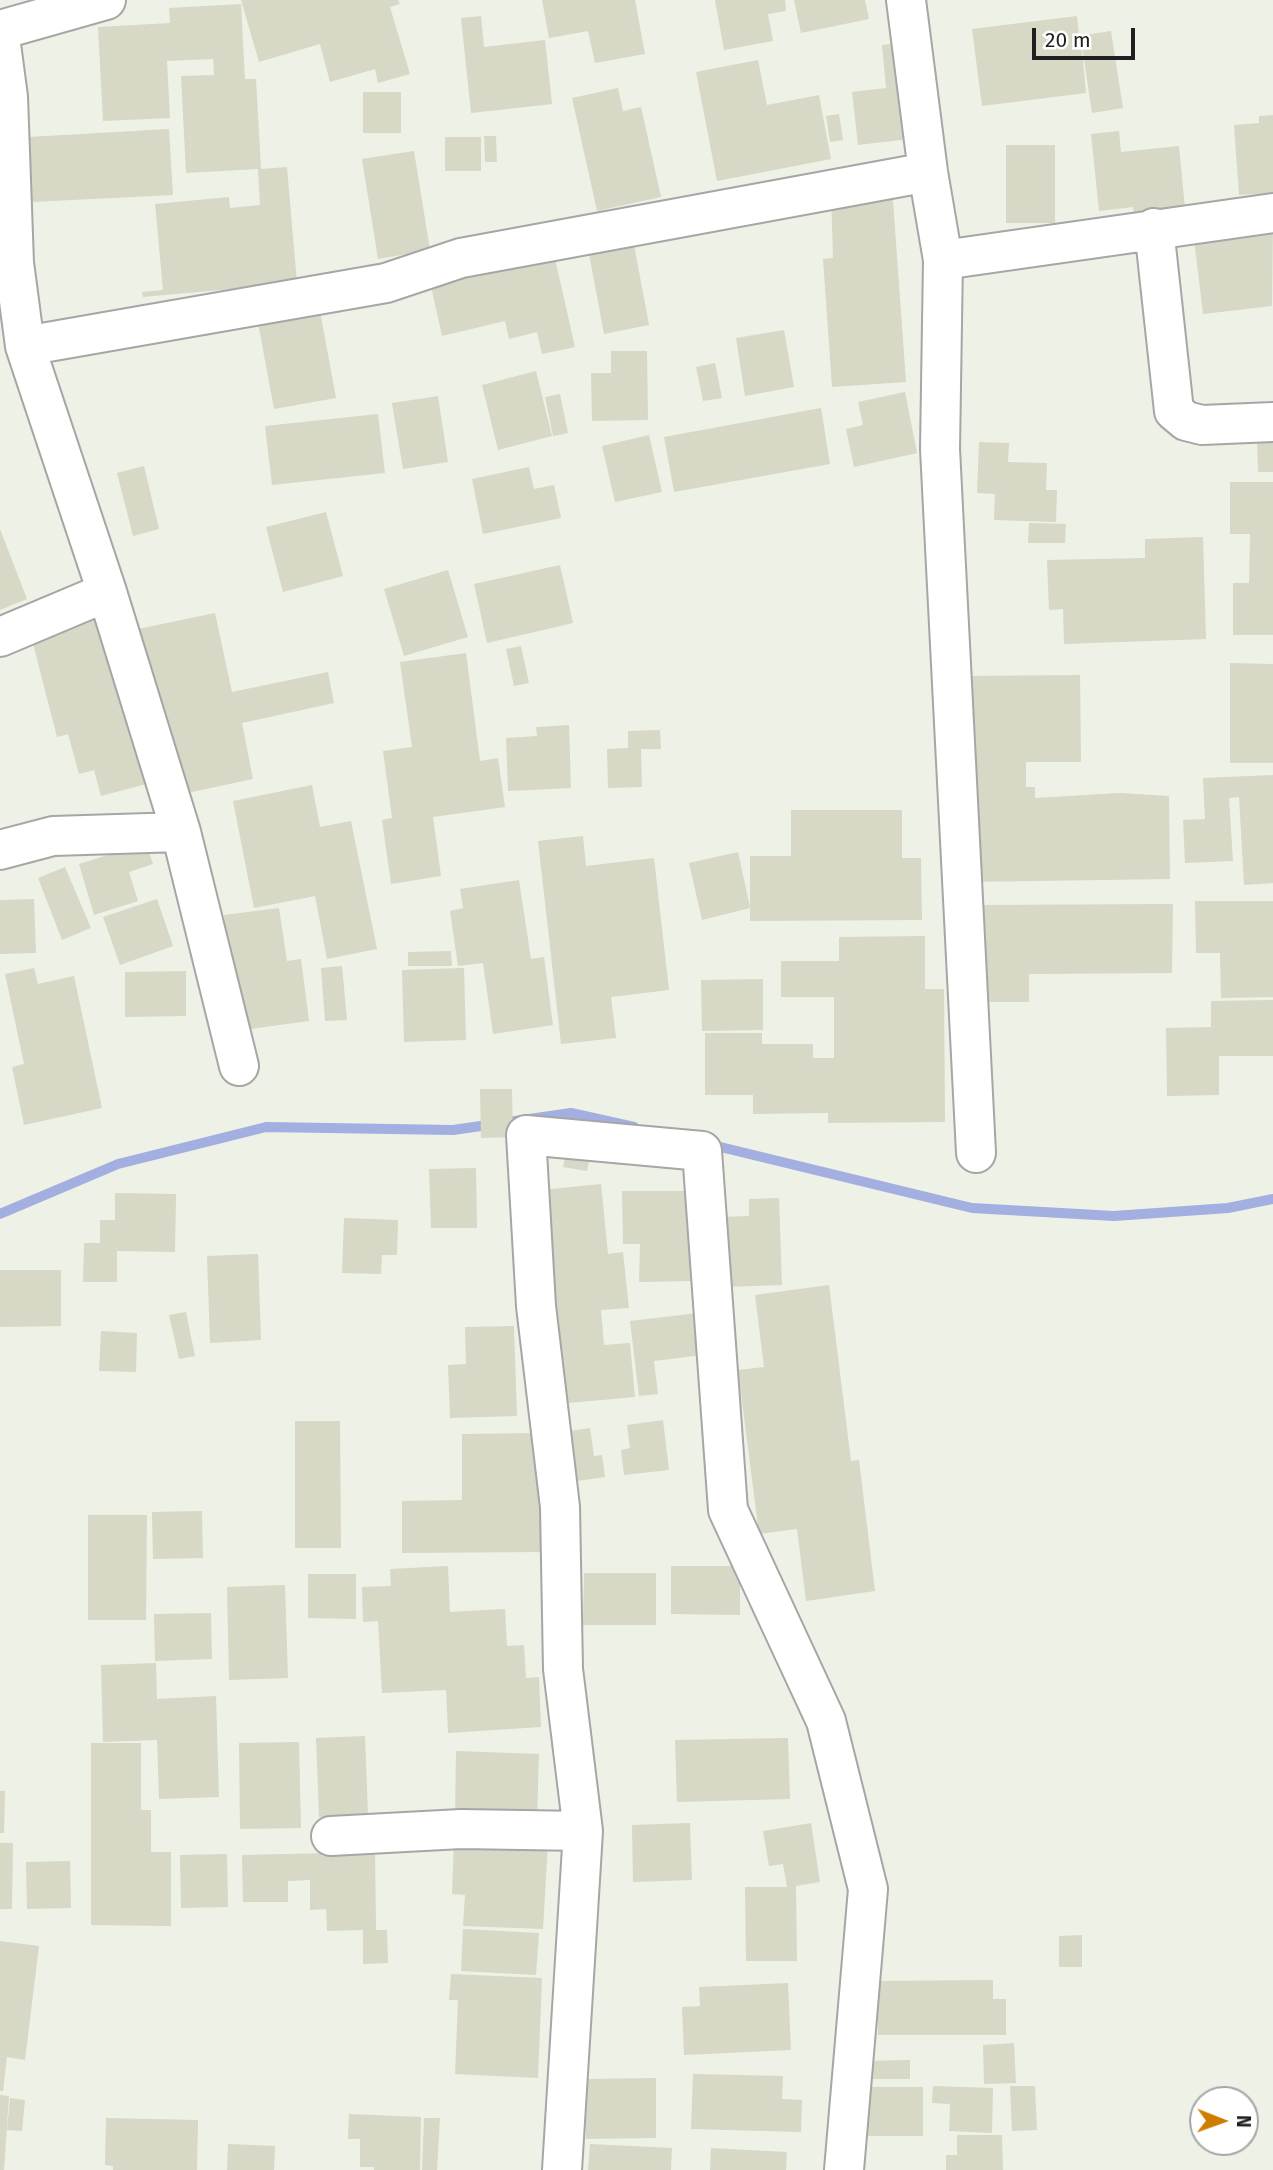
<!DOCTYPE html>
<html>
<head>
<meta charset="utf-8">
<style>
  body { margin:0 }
  #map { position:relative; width:1273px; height:2170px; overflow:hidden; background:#eef1e5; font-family:"Fira Sans",sans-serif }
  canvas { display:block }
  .north { position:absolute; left:1189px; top:2086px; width:70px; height:70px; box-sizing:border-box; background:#fff; border:2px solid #a5a5a5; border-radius:50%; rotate:91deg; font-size:19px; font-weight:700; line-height:28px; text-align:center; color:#1f1f1f }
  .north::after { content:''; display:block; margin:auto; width:24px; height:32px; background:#cf7d00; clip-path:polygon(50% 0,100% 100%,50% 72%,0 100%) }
  .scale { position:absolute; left:1032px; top:28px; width:103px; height:32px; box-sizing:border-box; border:4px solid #1f1f1f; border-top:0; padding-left:9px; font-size:21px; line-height:24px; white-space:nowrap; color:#1f1f1f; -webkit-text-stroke:5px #fff; paint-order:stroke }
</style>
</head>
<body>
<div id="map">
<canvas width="1273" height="2170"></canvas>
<div class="north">N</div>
<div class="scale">20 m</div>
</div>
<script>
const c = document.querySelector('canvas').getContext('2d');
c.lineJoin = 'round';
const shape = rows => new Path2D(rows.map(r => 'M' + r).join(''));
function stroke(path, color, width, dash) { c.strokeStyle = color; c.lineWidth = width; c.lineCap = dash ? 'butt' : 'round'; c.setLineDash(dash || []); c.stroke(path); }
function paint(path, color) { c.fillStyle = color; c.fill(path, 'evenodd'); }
const stream = shape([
  [708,1144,972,1208,1114,1216,1228,1208,1273,1199],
  [0,1214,118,1164,266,1127,453,1130,571,1113,634,1127]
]);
const building = shape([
  [241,0,398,0,400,4,390,7,410,74,378,83,375,69,330,82,320,44,259,62],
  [542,0,635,0,645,54,595,63,588,31,549,38],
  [715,0,785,0,786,11,768,14,773,41,724,50],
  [794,0,865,0,869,19,801,33],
  [241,4,245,79,256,79,261,169,287,167,297,283,143,297,142,292,163,290,155,204,229,197,230,208,260,205,258,169,186,173,181,76,214,75,213,59,167,61,170,118,103,121,98,27,170,23,169,8],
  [481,16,484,47,545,40,552,104,471,113,461,18],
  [1077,16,1079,36,1111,31,1123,108,1092,113,1081,39,1086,93,982,106,972,29],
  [900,43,910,139,858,145,852,92,886,88,882,45],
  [758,60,767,105,819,95,831,159,717,181,696,72],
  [618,88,623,111,641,107,661,197,597,211,572,98],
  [363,92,401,92,401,133,363,133],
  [839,114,843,140,830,142,826,116],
  [1273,115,1273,193,1239,195,1234,125,1259,123,1259,116],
  [169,129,173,195,31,202,28,137],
  [1119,131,1121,152,1179,146,1185,208,1134,213,1133,207,1099,211,1091,134],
  [484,136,496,136,497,162,485,162],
  [445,137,481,137,481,171,445,171],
  [1006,145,1055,145,1055,223,1006,223],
  [414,151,430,250,378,259,362,159],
  [892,187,906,382,832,387,823,259,833,258,831,192],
  [1273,221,1272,306,1203,314,1193,231],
  [632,234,649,325,604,334,587,243],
  [553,250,575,347,542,354,537,332,509,339,505,321,442,336,429,277],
  [318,300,336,398,274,409,256,312],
  [784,330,794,387,745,396,736,338],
  [611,351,647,351,648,420,592,421,591,373,611,373],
  [715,363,722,398,703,401,696,367],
  [536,371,552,436,498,450,482,385],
  [905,392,917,453,854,467,846,429,863,425,858,402],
  [560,394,568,433,553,436,545,397],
  [438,396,448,462,403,469,392,403],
  [821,408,830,464,674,492,664,437],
  [378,414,385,473,272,485,265,426],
  [649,435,662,492,615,502,602,446],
  [1273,436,1273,472,1258,472,1257,437],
  [979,442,1009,443,1008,462,1047,463,1046,490,1057,490,1056,522,994,520,995,494,977,493],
  [144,466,159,529,133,536,117,473],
  [529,467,534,489,554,485,561,518,483,534,472,479],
  [1230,482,1273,482,1273,635,1233,635,1233,583,1249,583,1250,534,1230,534],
  [326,512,343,576,283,592,266,527],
  [1029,523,1066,524,1065,543,1028,543],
  [0,529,27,599,0,610],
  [1203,537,1206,639,1064,644,1063,609,1049,610,1047,560,1145,558,1145,539],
  [560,565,573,623,487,643,474,584],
  [448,570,468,637,404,656,384,589],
  [215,613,232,692,328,672,334,703,242,723,253,779,173,796,138,629],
  [106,616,150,783,101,796,94,770,79,774,68,734,57,737,31,636],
  [521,646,529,683,514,686,506,649],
  [466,653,480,761,498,758,505,807,433,817,441,876,391,884,382,820,392,818,383,751,412,747,400,662],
  [1230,663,1273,664,1273,763,1230,763],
  [1080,675,1081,762,1026,762,1026,787,1035,787,1035,798,1119,793,1169,796,1170,879,967,882,965,676],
  [569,725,571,788,508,791,506,738,537,736,536,727],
  [660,730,661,749,641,749,642,787,608,788,607,749,628,748,628,731],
  [1273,775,1273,883,1244,885,1239,797,1229,798,1233,861,1185,863,1183,820,1205,819,1203,778],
  [312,785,320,827,351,821,377,949,327,959,315,896,254,908,233,801],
  [791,810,902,810,902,858,921,858,922,920,750,921,750,908,702,920,689,863,738,852,750,907,750,856,791,856],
  [583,836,586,866,654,858,669,990,611,997,616,1038,561,1044,538,841],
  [146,843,153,864,129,872,138,901,94,915,79,864],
  [65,867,91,928,62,940,38,878],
  [519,880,531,959,544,957,553,1025,493,1034,483,963,458,966,450,911,463,908,460,889],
  [34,899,36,953,0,954,0,900],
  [157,899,173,946,120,965,103,917],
  [1195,901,1273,901,1273,997,1221,998,1220,953,1196,953],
  [1173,904,1172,973,1029,974,1029,1002,978,1002,977,905],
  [279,908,287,961,301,959,309,1021,235,1031,224,915],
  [925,936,925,989,944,989,945,1122,828,1123,828,1113,753,1114,753,1095,705,1095,705,1033,762,1033,762,1044,813,1044,813,1058,834,1058,834,997,781,997,781,961,839,961,839,937],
  [451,951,452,966,408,966,408,952],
  [342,966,347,1020,325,1021,321,968],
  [34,968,38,984,74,976,102,1108,24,1125,12,1067,24,1064,5,974],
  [464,968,466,1040,404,1042,402,970],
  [186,971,186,1016,125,1017,125,972],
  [763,979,763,1030,702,1031,701,980],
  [1273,1000,1273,1056,1219,1056,1219,1095,1167,1096,1166,1028,1211,1027,1211,1001],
  [480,1089,512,1089,513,1137,481,1138],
  [566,1152,590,1157,587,1171,563,1167],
  [476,1168,477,1228,431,1228,429,1169],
  [601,1184,608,1254,623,1252,629,1308,601,1310,604,1345,630,1343,635,1397,557,1404,541,1190],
  [622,1191,691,1191,692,1281,639,1282,640,1244,623,1244],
  [115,1193,176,1194,175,1252,117,1251,117,1282,83,1282,84,1243,100,1243,100,1220,115,1220],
  [779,1198,782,1285,723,1287,721,1217,749,1216,749,1199],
  [344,1218,398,1220,397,1255,382,1255,381,1274,342,1273],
  [258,1254,261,1340,210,1343,207,1256],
  [0,1270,61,1270,61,1326,0,1327],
  [829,1285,851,1461,859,1460,875,1591,806,1601,797,1529,759,1534,738,1370,764,1367,755,1295],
  [186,1312,195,1356,179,1359,169,1315],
  [698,1313,703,1355,654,1361,658,1394,639,1396,630,1321],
  [514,1326,517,1416,450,1418,448,1365,466,1364,465,1327],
  [101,1331,137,1333,136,1372,99,1371],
  [663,1420,669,1470,624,1475,621,1450,630,1448,627,1425],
  [295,1421,340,1421,341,1548,295,1548],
  [590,1428,594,1456,602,1455,605,1477,563,1483,556,1433],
  [541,1433,542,1552,402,1553,402,1501,462,1500,462,1434],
  [202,1511,203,1558,153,1559,152,1512],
  [88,1515,147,1515,146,1620,88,1620],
  [448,1566,450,1612,505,1609,507,1646,524,1645,526,1678,539,1677,541,1727,448,1733,446,1690,382,1693,378,1621,363,1622,362,1587,391,1586,390,1569],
  [671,1566,740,1566,740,1615,671,1614],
  [584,1573,656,1573,656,1625,583,1625],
  [308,1574,356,1574,356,1619,308,1618],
  [285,1585,288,1678,229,1680,227,1587],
  [211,1613,212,1659,155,1661,154,1614],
  [156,1663,157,1699,216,1696,219,1797,159,1799,157,1740,103,1742,101,1665],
  [365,1736,368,1815,319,1817,316,1738],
  [788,1738,790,1799,677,1802,675,1740],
  [299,1742,301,1828,240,1829,239,1743],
  [91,1743,141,1743,141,1810,151,1810,151,1852,171,1852,171,1926,91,1925],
  [456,1751,539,1754,537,1820,455,1818],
  [0,1791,5,1791,4,1833,0,1833],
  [690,1823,692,1880,633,1882,632,1825],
  [811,1823,820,1882,796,1886,797,1961,746,1961,745,1887,787,1887,783,1864,769,1866,763,1831],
  [454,1838,548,1842,543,1929,463,1926,465,1895,452,1894],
  [0,1843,13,1843,12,1909,0,1909],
  [375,1852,376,1930,387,1930,388,1963,363,1964,363,1930,327,1931,326,1909,310,1910,310,1880,288,1881,288,1902,243,1902,242,1855],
  [227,1854,228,1907,181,1908,180,1855],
  [70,1861,71,1908,27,1909,26,1862],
  [463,1929,539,1933,536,1975,461,1971],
  [1082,1935,1082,1967,1059,1967,1059,1936],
  [0,1941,39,1946,25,2060,7,2057,3,2091,0,2091],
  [451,1974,542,1978,538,2078,455,2074,458,2000,449,2000],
  [993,1980,993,1999,1006,1999,1006,2035,878,2035,878,1981],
  [788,1983,791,2050,684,2055,682,2007,700,2006,699,1987],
  [1014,2043,1016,2083,984,2084,983,2045],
  [910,2060,910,2079,861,2079,862,2061],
  [693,2074,783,2076,782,2099,802,2100,801,2132,691,2129],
  [656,2078,656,2138,586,2139,584,2079],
  [933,2086,993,2088,992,2133,949,2131,950,2104,932,2103],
  [1010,2086,1035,2086,1037,2130,1012,2131],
  [854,2087,923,2087,923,2136,854,2136],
  [0,2095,9,2096,4,2170,0,2170],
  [10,2098,25,2100,22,2131,7,2130],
  [349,2114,421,2117,420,2170,374,2170,374,2167,360,2167,360,2139,348,2139],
  [106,2118,198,2120,197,2170,113,2170,113,2166,105,2165],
  [424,2118,440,2118,437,2170,422,2170],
  [957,2135,1002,2135,1003,2170,946,2170,946,2155,957,2155],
  [228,2144,275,2146,274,2170,227,2170],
  [590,2144,672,2148,671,2170,588,2170],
  [711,2148,787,2152,786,2170,710,2170]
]);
const minor = shape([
  [906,0,928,172,943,260,940,449,976,1153],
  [0,30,106,0],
  [0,37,8,97,14,263,25,346,107,592,0,637],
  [1154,228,1174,411,1186,421,1202,425,1273,422],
  [943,260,1273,213],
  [25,346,386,283,461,258,928,172],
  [107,592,181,832,239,1066],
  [0,850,53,836,181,832],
  [331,1836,461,1829,583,1831],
  [562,2170,583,1831,563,1669,560,1507,536,1306,526,1135,702,1151,728,1510,826,1721,868,1889,844,2170]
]);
stroke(stream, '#a3aee1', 10);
paint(building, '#d7d8c5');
stroke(minor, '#a6a6a6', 42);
stroke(minor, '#fff', 38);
</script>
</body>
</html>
